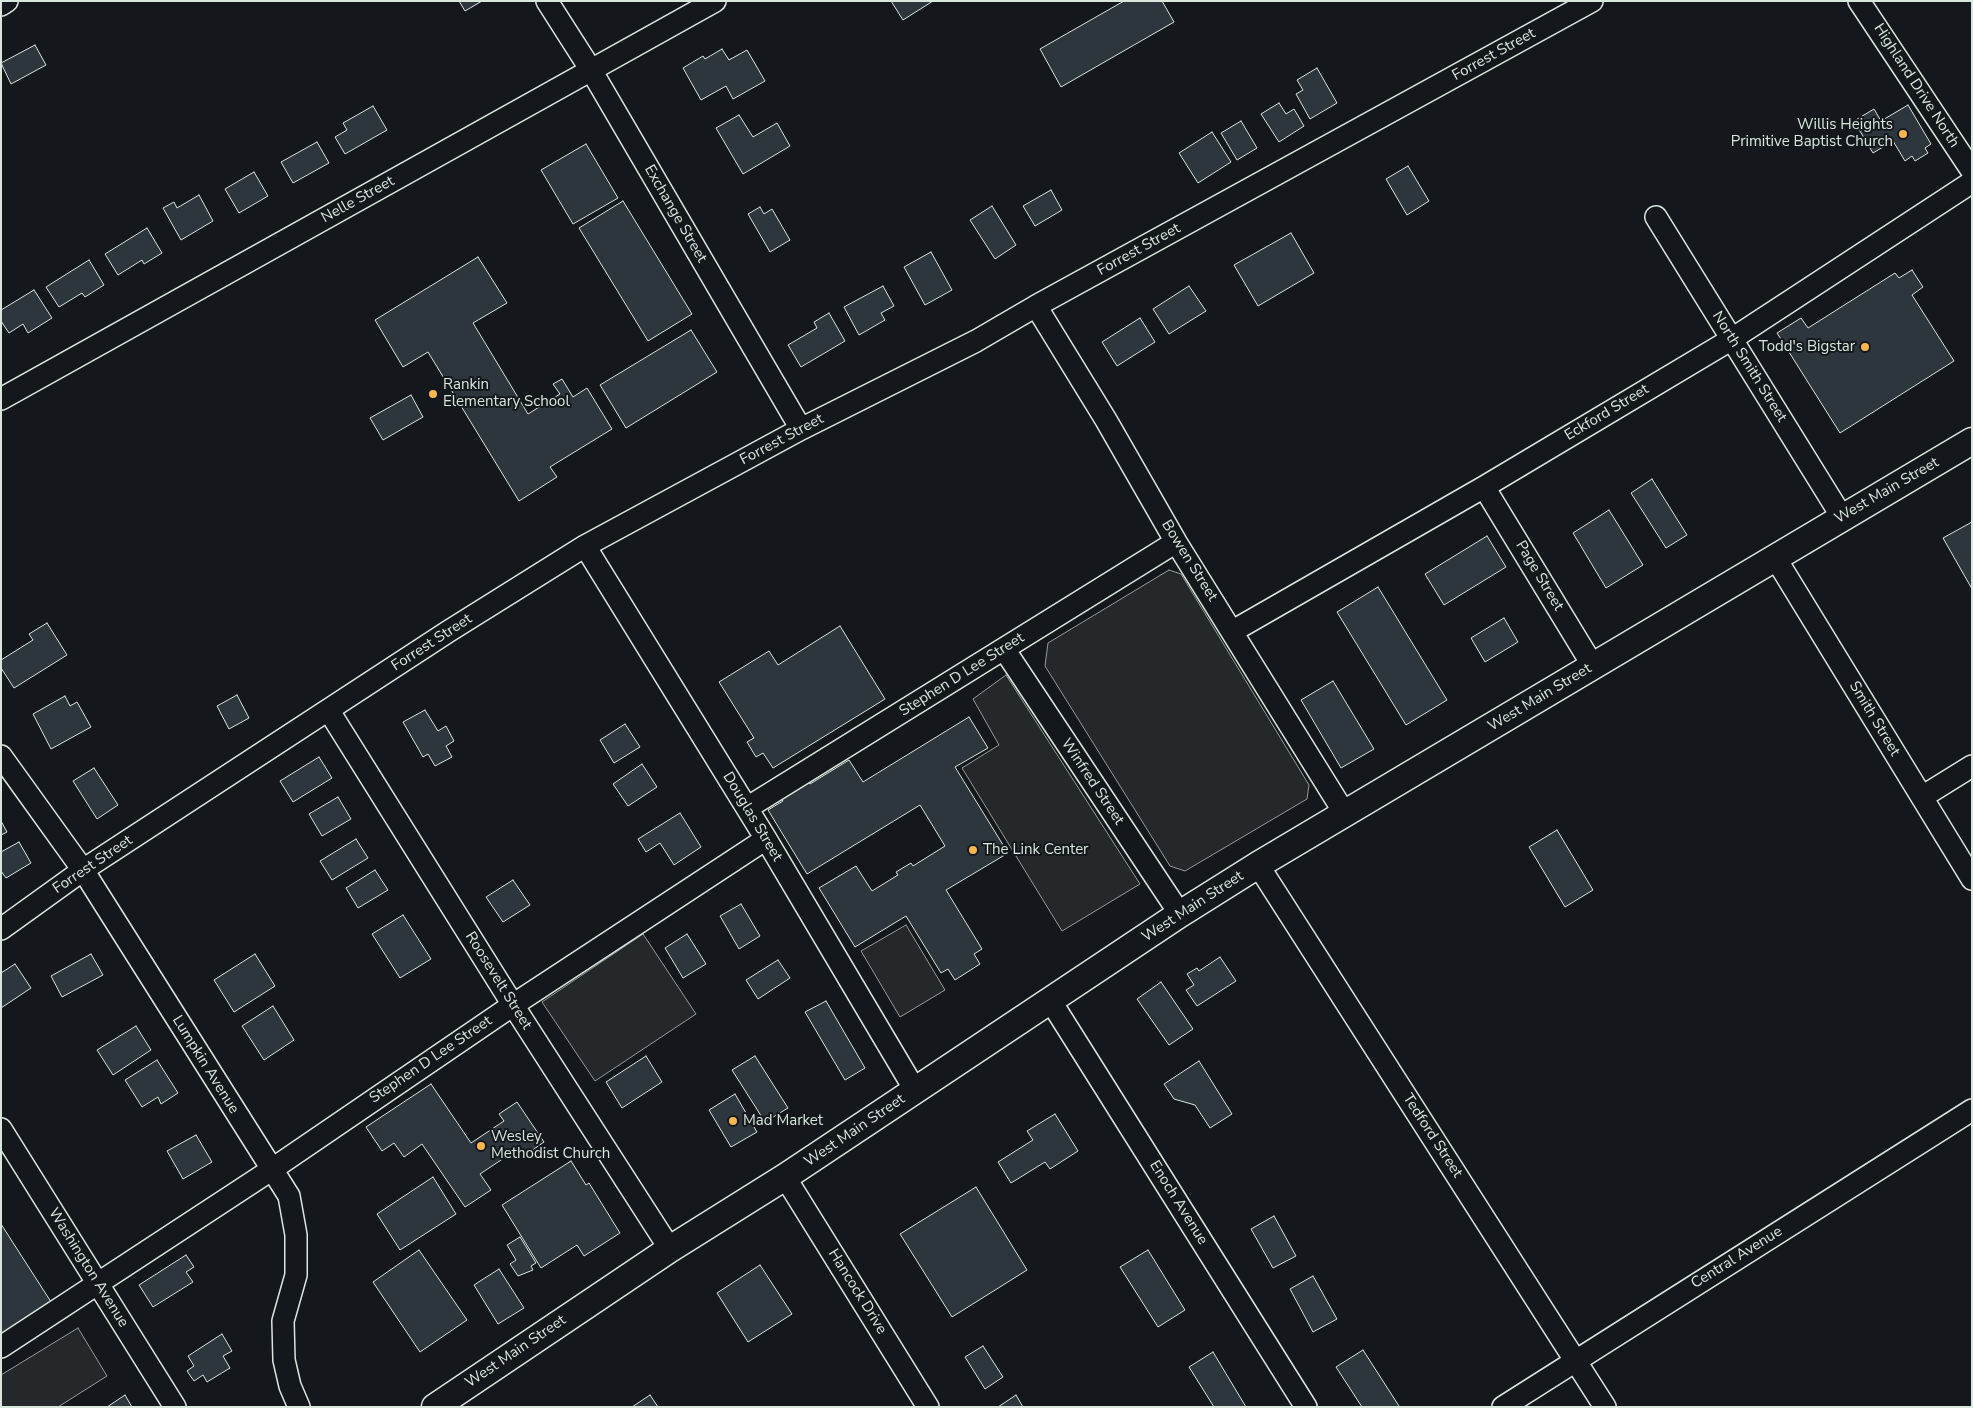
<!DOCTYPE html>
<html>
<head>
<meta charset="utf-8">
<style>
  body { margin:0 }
  #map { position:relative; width:1973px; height:1408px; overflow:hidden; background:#14181c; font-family:"Nunito Sans",sans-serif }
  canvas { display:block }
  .frame { position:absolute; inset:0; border:2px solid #d8e6dc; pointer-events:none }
</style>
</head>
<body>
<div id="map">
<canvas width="1973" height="1408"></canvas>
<div class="frame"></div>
</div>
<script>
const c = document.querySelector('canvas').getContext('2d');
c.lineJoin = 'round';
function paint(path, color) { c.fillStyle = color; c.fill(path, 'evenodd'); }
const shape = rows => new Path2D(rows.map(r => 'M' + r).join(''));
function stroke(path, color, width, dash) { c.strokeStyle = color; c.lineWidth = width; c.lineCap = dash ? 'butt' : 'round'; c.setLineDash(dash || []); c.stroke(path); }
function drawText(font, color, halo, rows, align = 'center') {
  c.font = font + ' "Nunito Sans",sans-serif'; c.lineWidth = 4; c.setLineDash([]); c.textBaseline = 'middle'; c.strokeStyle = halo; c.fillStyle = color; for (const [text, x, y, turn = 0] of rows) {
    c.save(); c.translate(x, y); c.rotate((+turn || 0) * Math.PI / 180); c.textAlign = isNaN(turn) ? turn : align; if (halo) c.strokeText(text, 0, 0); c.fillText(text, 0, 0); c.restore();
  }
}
const parking = shape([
  [1169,570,1181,574,1309,785,1307,799,1185,871,1170,866,1045,666,1048,643,1169,570],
  [1006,675,1140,884,1062,931,962,768,999,745,973,699,1006,675],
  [906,925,945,990,900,1017,861,951,906,925],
  [643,934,696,1014,595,1081,542,1002,643,934],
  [78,1328,107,1376,58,1407,1,1407,1,1375,78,1328]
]);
const building = shape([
  [459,1,482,1,465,11,459,1],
  [891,1,933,1,903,20,891,1],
  [1124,1,1162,1,1174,22,1061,87,1040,49,1124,1],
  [35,45,46,65,11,84,1,63,35,45],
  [722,49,729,60,747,50,765,81,733,99,726,86,701,100,683,68,703,56,705,59,722,49],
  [1317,68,1337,103,1310,119,1296,94,1303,90,1297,80,1317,68],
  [1279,103,1286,114,1294,109,1304,126,1279,142,1261,114,1279,103],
  [1908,105,1931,144,1925,148,1928,153,1915,161,1912,156,1905,161,1893,141,1873,153,1854,121,1874,109,1881,121,1908,105],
  [373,106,387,130,345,154,335,137,347,130,343,123,373,106],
  [739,115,753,137,777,123,790,146,743,174,716,128,739,115],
  [1241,121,1257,148,1237,160,1221,133,1241,121],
  [1212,132,1231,162,1198,183,1179,153,1212,132],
  [317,142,329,163,293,183,281,162,317,142],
  [586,144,618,198,573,224,541,170,586,144],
  [1408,166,1429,201,1407,215,1386,179,1408,166],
  [254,172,268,196,239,213,225,189,254,172],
  [1051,190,1062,210,1035,226,1023,206,1051,190],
  [199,195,213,221,181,240,163,208,174,202,177,208,199,195],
  [623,201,692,314,648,341,579,228,623,201],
  [992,206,1016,245,995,259,970,220,992,206],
  [760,207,764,214,772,209,790,240,770,252,748,214,760,207],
  [147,228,162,253,144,264,142,260,118,275,105,254,147,228],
  [1291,233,1314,273,1258,306,1234,265,1291,233],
  [931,252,952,290,925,305,904,267,931,252],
  [478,257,507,303,473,323,528,414,560,394,553,384,562,379,573,397,587,388,612,429,550,467,557,477,519,501,428,352,403,367,375,320,478,257],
  [89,260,104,285,85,297,82,293,59,307,46,287,89,260],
  [1912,270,1923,287,1912,295,1954,361,1840,433,1777,333,1801,318,1808,328,1895,273,1899,278,1912,270],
  [883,286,894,306,881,313,885,320,859,335,844,307,883,286],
  [1189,286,1206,311,1169,334,1153,309,1189,286],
  [34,290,52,318,28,333,23,324,9,333,1,321,1,310,34,290],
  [829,313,845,341,801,367,788,345,817,328,814,322,829,313],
  [1140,318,1155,342,1117,366,1102,342,1140,318],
  [691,330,717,372,626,428,600,385,691,330],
  [411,395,423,417,383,440,370,418,411,395],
  [1652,479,1687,535,1666,548,1631,493,1652,479],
  [1609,510,1643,565,1606,588,1573,533,1609,510],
  [1972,522,1972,589,1943,538,1972,522],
  [1487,536,1506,567,1444,605,1425,574,1487,536],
  [1378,587,1447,700,1406,725,1337,612,1378,587],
  [1504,618,1518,642,1485,662,1471,638,1504,618],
  [47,623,67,655,14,688,1,668,1,660,33,640,29,634,47,623],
  [840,626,885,699,773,768,763,753,756,757,747,742,754,738,719,682,769,651,778,665,840,626],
  [1333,681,1374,749,1341,768,1301,700,1333,681],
  [237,695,249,718,229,729,217,706,237,695],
  [65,696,70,706,77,702,91,727,51,749,33,714,65,696],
  [425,710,438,731,446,726,454,741,446,746,452,757,435,766,428,754,423,757,403,722,425,710],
  [969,717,988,748,955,767,1008,853,946,890,982,949,974,954,980,964,955,980,948,969,941,973,906,916,855,947,819,888,856,866,872,891,898,875,896,872,911,863,913,866,945,846,920,805,807,874,768,810,783,801,779,795,807,778,810,784,849,760,863,782,969,717],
  [625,724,640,747,614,763,600,740,625,724],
  [319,757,332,778,293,802,280,781,319,757],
  [642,764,657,787,628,806,613,784,642,764],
  [94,768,118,805,97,819,73,781,94,768],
  [338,797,351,819,322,836,309,814,338,797],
  [680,813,701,847,674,865,660,843,646,852,638,839,680,813],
  [1,821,7,832,1,835,1,821],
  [1557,830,1593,890,1565,907,1529,847,1557,830],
  [356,839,368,858,332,880,320,861,356,839],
  [19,842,31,863,6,878,1,871,1,852,19,842],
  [375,870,388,890,358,908,346,888,375,870],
  [513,880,530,905,503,922,486,897,513,880],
  [741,904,760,936,739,949,720,916,741,904],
  [403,915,431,959,400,978,372,934,403,915],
  [687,934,706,964,683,978,665,948,687,934],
  [91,954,103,975,62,997,51,976,91,954],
  [255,954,275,986,234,1012,214,980,255,954],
  [1220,957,1236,981,1197,1006,1186,990,1194,985,1187,974,1197,968,1199,971,1220,957],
  [778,960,790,978,758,999,746,980,778,960],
  [15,964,31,988,1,1008,1,973,15,964],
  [1161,982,1193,1029,1169,1045,1137,999,1161,982],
  [826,1001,865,1068,845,1080,805,1012,826,1001],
  [273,1006,294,1040,264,1060,242,1026,273,1006],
  [136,1026,151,1050,113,1075,97,1050,136,1026],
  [646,1056,662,1082,622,1108,606,1082,646,1056],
  [755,1056,788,1108,765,1122,732,1070,755,1056],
  [157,1060,178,1093,161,1104,158,1097,142,1107,125,1080,157,1060],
  [1199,1061,1232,1114,1210,1128,1195,1105,1174,1099,1164,1084,1199,1061],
  [431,1084,471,1143,504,1121,499,1114,517,1102,544,1142,524,1156,519,1148,480,1174,491,1190,465,1207,422,1144,404,1157,394,1143,382,1151,366,1127,431,1084],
  [735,1094,757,1132,731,1147,709,1110,735,1094],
  [1055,1114,1078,1151,1050,1169,1045,1162,1011,1183,998,1162,1033,1140,1027,1131,1055,1114],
  [196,1135,212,1162,183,1179,167,1151,196,1135],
  [571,1161,586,1185,589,1183,620,1233,584,1256,577,1245,541,1268,502,1205,571,1161],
  [433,1177,456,1214,400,1250,377,1214,433,1177],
  [976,1187,1027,1270,952,1317,900,1234,976,1187],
  [1274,1216,1296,1256,1273,1268,1251,1229,1274,1216],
  [1,1224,53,1305,1,1337,1,1224],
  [520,1237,536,1263,531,1266,533,1270,518,1276,510,1264,516,1260,507,1245,520,1237],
  [419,1250,467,1320,420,1352,373,1282,419,1250],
  [1148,1250,1185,1310,1158,1327,1120,1267,1148,1250],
  [186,1255,194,1267,186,1272,193,1282,153,1307,139,1285,186,1255],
  [760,1265,792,1314,748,1342,717,1293,760,1265],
  [499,1269,524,1308,498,1324,474,1285,499,1269],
  [1313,1276,1337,1319,1313,1332,1290,1289,1313,1276],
  [222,1334,232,1351,223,1356,230,1368,207,1382,203,1375,194,1381,187,1371,194,1366,188,1356,222,1334],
  [983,1346,1003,1377,985,1389,965,1357,983,1346],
  [1363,1350,1399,1406,1399,1407,1362,1407,1336,1367,1363,1350],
  [1213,1352,1246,1407,1214,1407,1189,1367,1213,1352],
  [125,1395,132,1407,107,1407,125,1395],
  [650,1395,658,1407,632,1407,650,1395],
  [1016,1395,1023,1407,998,1407,1016,1395]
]);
const minor = shape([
  [547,1,591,70,801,429],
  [1859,1,1972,171],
  [1,5,7,1],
  [1656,217,1842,517],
  [1036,306,1106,420,1176,542,1345,814],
  [1,399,715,1],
  [1484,487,1593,666],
  [585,546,766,839,915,1090],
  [1776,559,1972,879],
  [1233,631,1484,487,1732,339,1972,182],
  [1004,649,1180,914],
  [329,711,513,1005,670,1249],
  [1,756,83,870,289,1196,296,1235,296,1275,283,1321,284,1360,290,1386,299,1407],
  [1922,797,1972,766],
  [747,808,1176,542],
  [1258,865,1605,1407],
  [1,929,83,870,449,631,585,546,801,429,976,341,1036,306,1592,1],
  [1050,1000,1306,1407],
  [1,1129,175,1407],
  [785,1177,928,1407],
  [1,1347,271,1170,513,1005,766,839],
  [1503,1407,1972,1110]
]);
const major = shape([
  [435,1407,670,1249,785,1177,1180,914,1258,865,1972,441]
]);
const markers = [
  [1903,134,5,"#ffb74d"],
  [1865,347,5,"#ffb74d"],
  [433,394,5,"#ffb74d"],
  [973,850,5,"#ffb74d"],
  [733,1121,5,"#ffb74d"],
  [481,1146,5,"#ffb74d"]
];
const streetNames = [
  ["Forrest Street",1494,55,-29],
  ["Highland Drive North",1916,86,57],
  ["Nelle Street",358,200,-29],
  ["Exchange Street",675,214,60],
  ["Forrest Street",1139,250,-29],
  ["North Smith Street",1749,367,58],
  ["Eckford Street",1607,413,-31],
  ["Forrest Street",782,440,-28],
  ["West Main Street",1887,491,-30],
  ["Bowen Street",1189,561,58],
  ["Page Street",1539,576,59],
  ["Forrest Street",432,643,-33],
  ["Stephen D Lee Street",962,675,-32],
  ["West Main Street",1540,698,-31],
  ["Smith Street",1874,719,59],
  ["Winfred Street",1092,782,56],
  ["Douglas Street",752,817,59],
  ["Forrest Street",93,865,-34],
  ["West Main Street",1193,907,-33],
  ["Roosevelt Street",498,981,58],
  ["Stephen D Lee Street",431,1060,-34],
  ["Lumpkin Avenue",205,1065,58],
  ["West Main Street",855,1131,-34],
  ["Tedford Street",1432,1136,57],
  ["Enoch Avenue",1178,1203,58],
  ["Central Avenue",1737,1258,-32],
  ["Washington Avenue",88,1268,58],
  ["Hancock Drive",857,1292,58],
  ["West Main Street",516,1352,-34]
];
const poiNames = [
  ["Willis Heights",1893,125,"right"],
  ["Primitive Baptist Church",1893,142,"right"],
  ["Todd's Bigstar",1855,347,"right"],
  ["Rankin",443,385],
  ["Elementary School",443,402],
  ["The Link Center",983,850],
  ["Mad Market",743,1121],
  ["Wesley",491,1137],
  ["Methodist Church",491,1154]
];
paint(parking, '#24282b');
stroke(parking, '#939e99', 1);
paint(building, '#2c363c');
stroke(building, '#d8e6dc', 1);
stroke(minor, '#d8e6dc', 24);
stroke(major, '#d8e6dc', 29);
stroke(minor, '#14181c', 21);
stroke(major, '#14181c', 26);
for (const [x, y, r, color] of markers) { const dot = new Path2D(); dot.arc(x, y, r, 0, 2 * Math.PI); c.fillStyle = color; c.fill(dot); stroke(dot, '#14181c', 2); }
drawText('15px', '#d8e6dc', '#14181c', streetNames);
drawText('15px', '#d8e6dc', '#14181c', poiNames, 'left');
</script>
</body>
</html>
